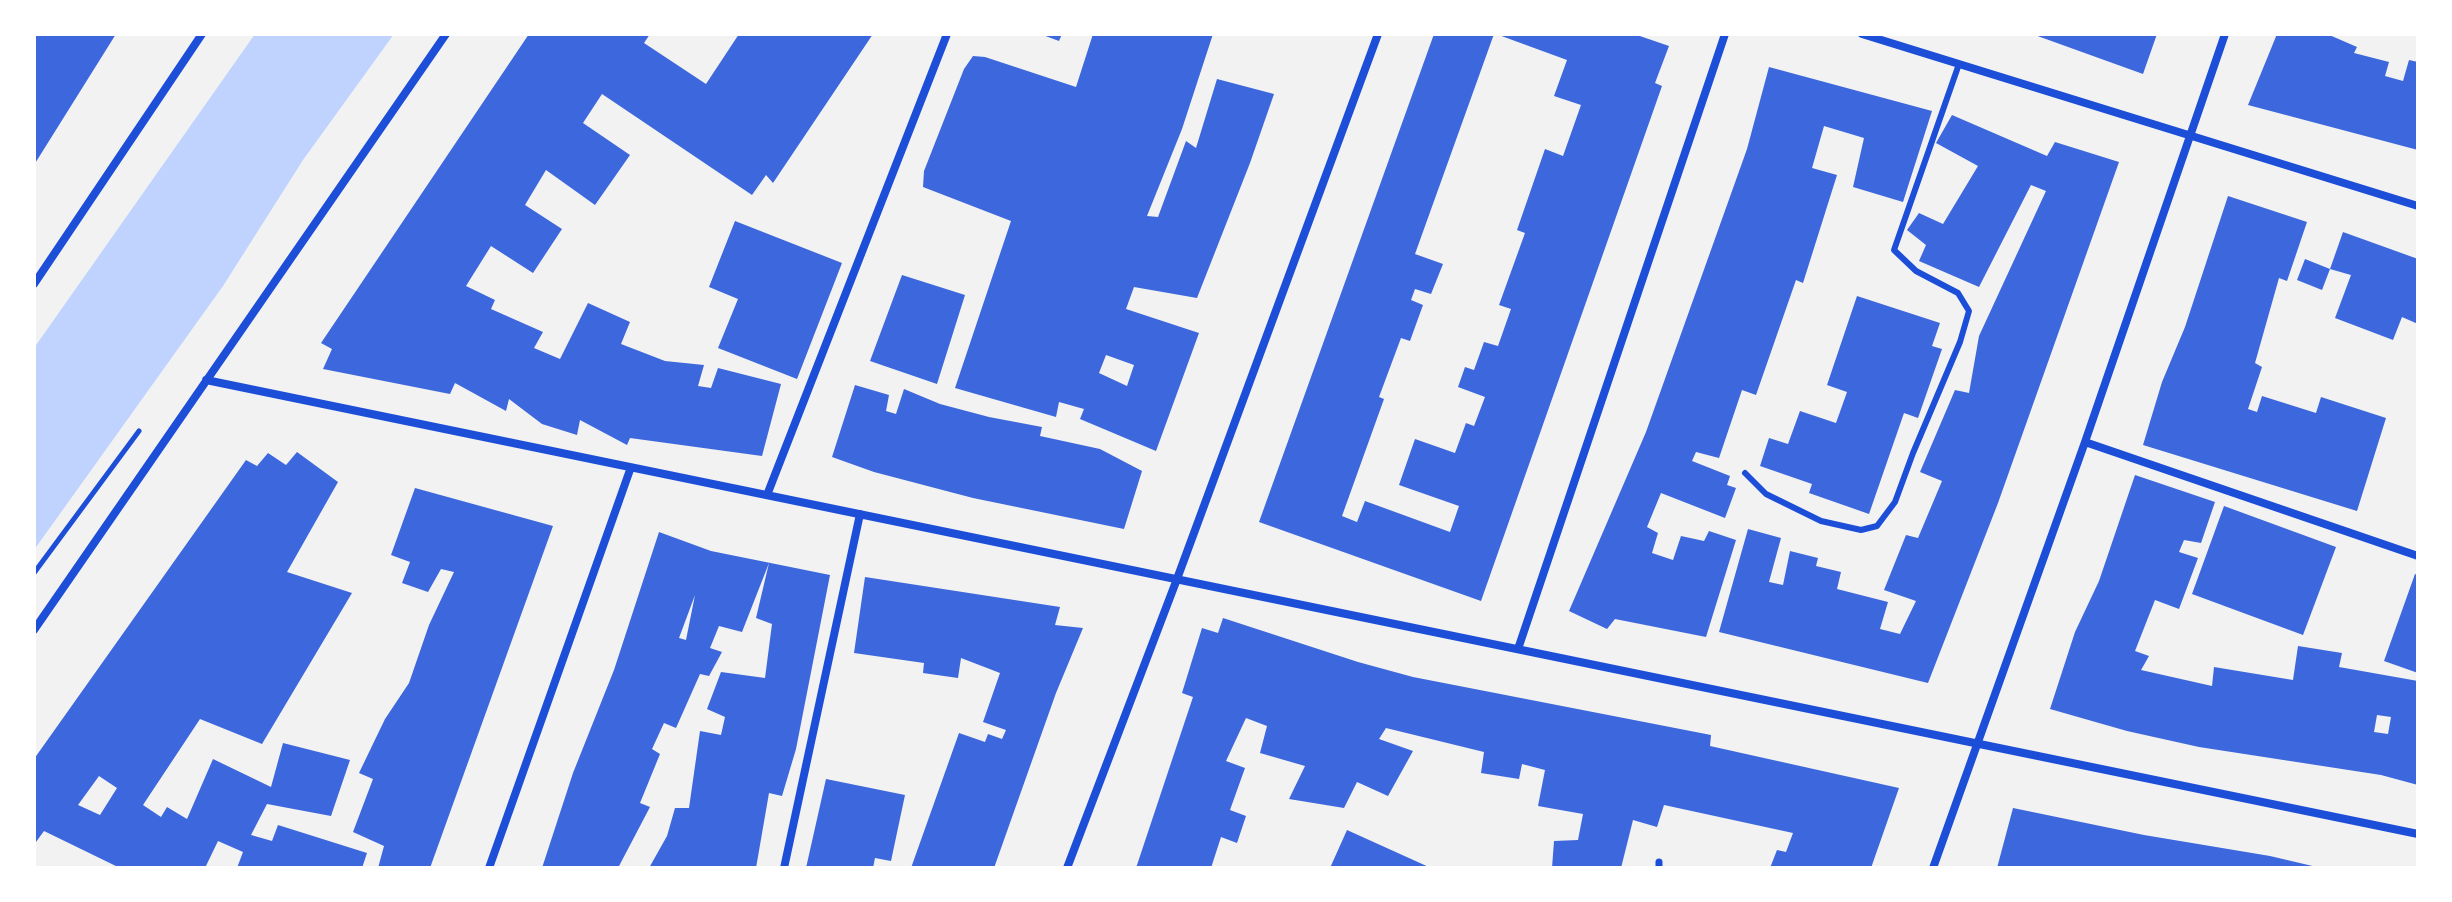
<!DOCTYPE html>
<html>
<head>
<meta charset="utf-8">
<style>
  body { margin:0 }
  #map { position:relative; width:2452px; height:902px; overflow:hidden; background:#f2f2f2; font-family:Roboto,sans-serif }
  canvas { display:block }
  .frame { position:absolute; inset:0; border:36px solid #fff; pointer-events:none }
</style>
</head>
<body>
<div id="map">
<canvas width="2452" height="902"></canvas>
<div class="frame"></div>
</div>
<script>
const c = document.querySelector('canvas').getContext('2d');
c.lineJoin = 'round';
function paint(path, color) { c.fillStyle = color; c.fill(path, 'evenodd'); }
const shape = rows => new Path2D(rows.map(r => 'M' + r).join(''));
function stroke(path, color, width, dash) { c.strokeStyle = color; c.lineWidth = width; c.lineCap = dash ? 'butt' : 'round'; c.setLineDash(dash || []); c.stroke(path); }
const water = shape([
  [255,34,394,34,303,160,223,286,34,550,34,348]
]);
const building = shape([
  [34,34,116,34,34,165],
  [529,34,650,34,644,43,706,84,739,34,873,34,773,183,766,175,752,195,602,94,583,123,630,155,595,205,546,170,525,205,562,229,533,273,491,246,466,286,495,300,491,309,543,332,534,348,560,359,588,303,630,322,621,344,665,361,704,365,698,386,711,388,718,368,781,384,762,456,630,438,627,445,580,420,577,435,542,424,509,399,506,411,455,383,450,394,323,369,332,349,321,343],
  [1040,34,1062,34,1059,41],
  [1093,34,1213,34,1182,129,1147,216,1158,217,1186,141,1196,148,1217,79,1274,94,1250,163,1197,298,1134,287,1126,309,1199,333,1156,451,1080,419,1084,409,1059,402,1056,417,955,388,1011,221,923,187,924,171,964,69,973,56,985,57,1076,87],
  [1106,355,1134,365,1127,386,1099,373],
  [1434,34,1494,34,1415,254,1443,264,1431,294,1415,289,1411,300,1423,305,1410,341,1401,338,1379,397,1384,399,1342,516,1357,522,1365,501,1450,532,1459,506,1399,485,1415,439,1455,453,1466,423,1474,426,1485,397,1458,387,1465,367,1474,370,1484,342,1498,346,1511,309,1499,305,1525,233,1517,230,1545,149,1563,156,1581,105,1554,96,1567,60,1496,34,1634,34,1669,46,1655,83,1662,86,1481,601,1259,522],
  [2032,34,2157,34,2143,74],
  [2277,34,2327,34,2357,47,2354,53,2389,62,2385,76,2403,81,2409,60,2418,62,2418,150,2248,105],
  [1769,67,1932,111,1903,202,1853,187,1864,138,1824,126,1812,168,1837,175,1803,283,1796,280,1756,395,1742,390,1719,458,1696,452,1692,461,1730,476,1727,485,1736,488,1725,518,1661,493,1647,527,1658,533,1652,553,1673,560,1681,536,1704,541,1709,531,1736,540,1706,637,1615,619,1607,629,1569,611,1646,432,1747,149],
  [1952,115,2047,156,2055,142,2119,162,1998,503,1928,683,1719,632,1748,529,1781,538,1769,582,1783,585,1790,551,1818,558,1816,566,1841,572,1837,589,1888,602,1880,629,1900,634,1916,601,1884,590,1906,535,1918,538,1942,481,1920,472,1955,390,1969,393,1979,336,2046,191,2031,185,1979,287,1919,261,1926,245,1907,230,1919,213,1943,224,1978,166,1936,143],
  [2228,196,2307,222,2287,281,2279,278,2255,363,2262,367,2248,409,2257,412,2262,396,2316,413,2321,397,2386,418,2357,511,2143,445,2162,382,2185,327],
  [735,221,842,263,797,379,718,348,738,299,709,287],
  [2343,232,2418,259,2418,324,2402,317,2393,340,2335,318,2351,275,2330,269],
  [2305,259,2330,269,2322,290,2297,280],
  [902,275,965,295,937,384,870,361],
  [1857,296,1940,323,1932,346,1942,349,1918,418,1904,413,1869,514,1809,493,1812,484,1760,466,1769,438,1788,444,1800,411,1836,423,1847,392,1827,385],
  [855,385,889,395,886,411,896,414,904,389,940,404,989,417,1042,427,1040,436,1100,449,1142,471,1124,529,973,498,874,472,832,457],
  [297,452,338,482,287,572,352,593,262,744,200,719,143,805,161,817,167,807,187,819,213,759,271,787,283,743,350,760,331,816,267,804,251,835,272,841,278,825,367,853,362,868,237,868,243,852,218,841,205,868,120,868,44,831,36,842,34,841,34,759,246,460,257,466,268,453,286,465],
  [99,776,117,788,100,815,78,805],
  [2135,475,2215,502,2201,543,2184,540,2179,552,2198,558,2179,609,2155,600,2135,651,2149,656,2141,670,2212,686,2214,667,2293,680,2298,646,2342,653,2339,667,2418,681,2418,785,2381,775,2199,747,2127,731,2050,709,2075,632,2099,581],
  [2377,715,2391,717,2388,734,2374,732],
  [415,488,553,526,430,868,378,868,384,846,353,832,373,779,359,773,385,719,409,683,429,625,454,572,441,569,428,592,402,583,410,562,391,555],
  [2224,506,2336,547,2303,635,2192,594],
  [659,532,711,551,830,575,796,749,782,796,769,793,756,868,649,868,667,836,675,808,689,808,700,731,721,735,725,717,707,709,721,672,765,678,772,624,756,618,769,563,742,632,719,626,710,648,722,652,709,676,700,674,676,728,664,723,652,749,660,754,640,803,650,807,618,868,542,868,573,773,614,670],
  [695,595,686,640,679,638],
  [2415,574,2418,575,2418,673,2384,661],
  [865,577,1060,607,1055,625,1083,628,1056,693,994,868,911,868,959,733,985,742,988,734,1002,739,1006,730,983,722,1000,673,961,658,958,678,923,673,924,663,854,653],
  [1223,618,1358,662,1413,677,1711,735,1710,746,1899,788,1871,868,1770,868,1777,850,1786,852,1793,833,1664,805,1657,827,1633,820,1621,868,1552,868,1554,841,1578,840,1583,814,1538,806,1545,770,1522,764,1519,779,1481,773,1484,752,1386,728,1379,739,1413,751,1388,796,1357,782,1344,808,1289,799,1305,766,1260,753,1267,726,1246,718,1226,761,1245,768,1230,810,1246,816,1237,843,1221,837,1211,868,1136,868,1193,697,1182,693,1202,628,1218,633],
  [826,779,905,795,891,861,875,858,873,868,806,868],
  [2013,808,2144,835,2270,856,2321,868,1997,868],
  [1347,830,1431,868,1330,868]
]);
const path = shape([
  [34,573,139,431]
]);
const service = shape([
  [1745,473,1766,494,1821,521,1861,530,1877,526,1895,502,1913,453,1960,342,1969,311,1958,293,1916,271,1894,250,1959,64]
]);
const pedestrian = shape([
  [1659,868,1659,862]
]);
const minor = shape([
  [1862,34,2418,206],
  [34,284,202,34],
  [206,380,2418,834],
  [2085,442,2418,556],
  [767,495,947,34],
  [34,630,446,34],
  [1518,649,1725,34],
  [489,868,631,467],
  [784,868,860,514],
  [1067,868,1177,579,1378,34],
  [1933,868,2085,442,2225,34]
]);
paint(water, '#bfd3fe');
paint(building, '#3d67dc');
stroke(path, '#1d4ed8', 5);
stroke(service, '#1d4ed8', 6);
stroke(pedestrian, '#1d4ed8', 7);
stroke(minor, '#1d4ed8', 8);
</script>
</body>
</html>
